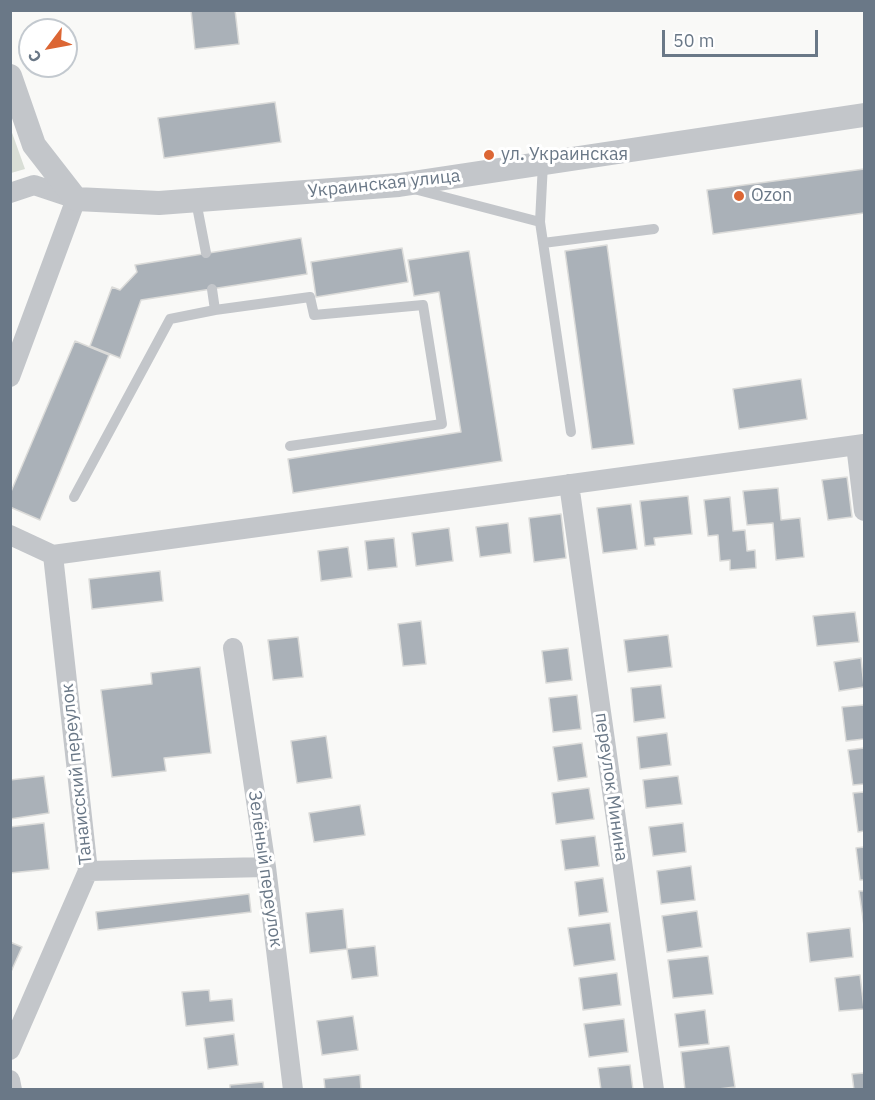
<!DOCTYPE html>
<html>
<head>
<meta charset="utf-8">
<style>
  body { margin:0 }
  #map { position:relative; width:875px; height:1100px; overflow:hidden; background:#f9f9f7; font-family:"IBM Plex Sans",sans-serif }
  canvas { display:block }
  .frame { position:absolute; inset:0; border:12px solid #6a7887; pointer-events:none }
  .north { position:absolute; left:18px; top:18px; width:60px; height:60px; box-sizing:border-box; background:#fff; border:2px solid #c3c9cf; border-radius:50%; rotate:238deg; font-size:16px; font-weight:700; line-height:24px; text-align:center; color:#6a7887 }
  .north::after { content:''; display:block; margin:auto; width:21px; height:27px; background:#dc6634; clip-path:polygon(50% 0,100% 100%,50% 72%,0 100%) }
  .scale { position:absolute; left:662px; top:30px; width:156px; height:27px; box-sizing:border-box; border:3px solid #6a7887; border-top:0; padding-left:8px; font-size:18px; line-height:21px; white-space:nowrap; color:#6a7887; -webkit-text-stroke:4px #fff; paint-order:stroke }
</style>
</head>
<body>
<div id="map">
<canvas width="875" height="1100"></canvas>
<div class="frame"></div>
<div class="north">С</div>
<div class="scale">50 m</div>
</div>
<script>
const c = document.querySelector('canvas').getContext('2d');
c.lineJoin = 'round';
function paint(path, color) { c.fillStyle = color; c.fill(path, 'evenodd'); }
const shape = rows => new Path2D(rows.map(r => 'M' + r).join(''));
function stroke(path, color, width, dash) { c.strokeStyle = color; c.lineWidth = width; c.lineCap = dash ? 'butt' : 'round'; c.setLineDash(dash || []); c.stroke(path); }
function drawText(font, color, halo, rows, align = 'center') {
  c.font = font + ' "IBM Plex Sans",sans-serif'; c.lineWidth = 6; c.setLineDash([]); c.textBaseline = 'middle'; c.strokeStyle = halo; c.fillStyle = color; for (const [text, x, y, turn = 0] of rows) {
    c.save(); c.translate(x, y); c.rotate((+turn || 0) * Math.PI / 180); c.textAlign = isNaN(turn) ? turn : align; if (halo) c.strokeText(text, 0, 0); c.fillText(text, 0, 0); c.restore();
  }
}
const green = shape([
  [10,127,25,169,11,173,10,173]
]);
const building = shape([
  [191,10,235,10,239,44,195,49,191,10],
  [275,102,281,142,164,158,158,118,275,102],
  [864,169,864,213,713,234,707,190,864,169],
  [301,238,307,274,141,300,120,358,90,346,112,287,120,290,137,272,135,265,301,238],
  [607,245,634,444,592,449,565,251,607,245],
  [402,248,408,282,316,297,311,262,402,248],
  [469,251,502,461,293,493,288,459,461,432,439,292,414,296,408,260,469,251],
  [75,341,109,355,40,520,10,507,10,494,75,341],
  [801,379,807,419,739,429,733,389,801,379],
  [847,477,852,517,828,520,822,480,847,477],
  [778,488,781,520,800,518,804,557,776,560,773,523,747,525,743,491,778,488],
  [688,496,692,534,654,538,655,545,645,546,640,501,688,496],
  [730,497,733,531,745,530,747,551,755,550,756,568,730,570,730,560,720,561,718,535,708,536,704,500,730,497],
  [631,504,637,549,603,553,597,508,631,504],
  [561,514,566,558,534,562,529,518,561,514],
  [508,523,511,553,480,557,476,527,508,523],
  [449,528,453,561,416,566,412,533,449,528],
  [394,538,397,567,368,570,365,541,394,538],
  [348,547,352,577,321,581,318,551,348,547],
  [160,571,163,601,92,609,89,579,160,571],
  [855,612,859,642,817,646,813,616,855,612],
  [421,621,426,664,403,666,398,624,421,621],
  [668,635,672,667,628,672,624,640,668,635],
  [298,637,303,677,273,680,268,640,298,637],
  [568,648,572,680,546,683,542,651,568,648],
  [861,658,864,687,839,691,834,662,861,658],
  [200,667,211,753,164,758,166,771,112,777,101,690,152,684,151,673,200,667],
  [661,685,665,718,634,722,631,688,661,685],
  [577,695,581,729,553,732,549,698,577,695],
  [864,705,864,739,846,741,842,707,864,705],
  [667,733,671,765,640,769,637,737,667,733],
  [326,736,332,778,297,783,291,741,326,736],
  [582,743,587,777,558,781,553,747,582,743],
  [864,748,864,784,853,785,848,750,864,748],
  [44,776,49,813,10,819,10,780,44,776],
  [678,776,682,804,646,808,643,780,678,776],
  [589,788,594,819,556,824,552,793,589,788],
  [864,792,864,831,858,832,853,793,864,792],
  [360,805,365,835,314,842,309,813,360,805],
  [44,823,49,869,10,873,10,827,44,823],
  [683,823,686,852,653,856,649,827,683,823],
  [595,836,599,866,565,870,561,840,595,836],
  [864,847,864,880,860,880,856,848,864,847],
  [691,866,695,900,661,904,657,871,691,866],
  [603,878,608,912,579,916,575,882,603,878],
  [859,891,864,891,864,926,859,891],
  [249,894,251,912,98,930,96,912,249,894],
  [343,909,347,949,310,953,306,913,343,909],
  [697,911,702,947,667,952,662,916,697,911],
  [610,923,615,960,574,966,568,928,610,923],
  [850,928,853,957,810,962,807,933,850,928],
  [10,942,22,947,10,974,10,942],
  [375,946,378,976,352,979,347,949,375,946],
  [708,956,713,994,673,998,668,960,708,956],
  [617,973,621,1005,583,1010,579,978,617,973],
  [860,975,864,1009,839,1011,835,978,860,975],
  [209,990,210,1001,232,999,234,1021,186,1026,182,992,209,990],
  [705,1010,709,1044,679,1047,675,1014,705,1010],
  [353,1016,358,1050,322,1055,317,1021,353,1016],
  [624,1019,628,1052,589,1057,584,1024,624,1019],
  [234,1034,238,1065,208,1069,204,1038,234,1034],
  [729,1046,735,1087,710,1090,685,1090,681,1052,729,1046],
  [630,1065,633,1090,601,1090,598,1068,630,1065],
  [864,1073,864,1090,854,1090,852,1074,864,1073],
  [360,1075,361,1090,325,1090,324,1079,360,1075],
  [263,1082,264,1090,230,1090,230,1085,263,1082]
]);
const service = shape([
  [414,189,540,222,571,432],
  [196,201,206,253],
  [540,222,543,163],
  [543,243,654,229],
  [212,289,215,310,310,297,314,315,423,305,442,424,290,446],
  [74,497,170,319,215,310]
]);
const minor = shape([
  [10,193,34,185,76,199,10,377],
  [856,445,864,511],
  [569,484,654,1090],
  [10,535,53,555],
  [53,555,864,444],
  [233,648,266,867,293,1090],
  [88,871,266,867],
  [10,1050,88,871,53,555],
  [10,1080,12,1090]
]);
const tertiary = shape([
  [10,76,34,145,76,199,159,203,399,185,864,115]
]);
const markers = [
  [489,155,6,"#dc6634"],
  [739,196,6,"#dc6634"]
];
const poiNames = [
  ["ул. Украинская",501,155],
  ["Ozon",751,196]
];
const streetNames = [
  ["Украинская улица",384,184,-6],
  ["Танаисский переулок",77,774,-96],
  ["переулок Минина",611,787,82],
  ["Зелёный переулок",265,869,82]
];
paint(green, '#d9ded6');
paint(building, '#aab1b8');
stroke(building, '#dbdbd9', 1.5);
stroke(service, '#c3c6ca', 10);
stroke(minor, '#c3c6ca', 20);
stroke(tertiary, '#c3c6ca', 24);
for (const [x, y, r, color] of markers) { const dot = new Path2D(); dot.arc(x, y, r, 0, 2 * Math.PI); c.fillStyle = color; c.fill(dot); stroke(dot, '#fff', 2); }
drawText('18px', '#6a7887', '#fff', poiNames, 'left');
drawText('18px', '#6a7887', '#fff', streetNames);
</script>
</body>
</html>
